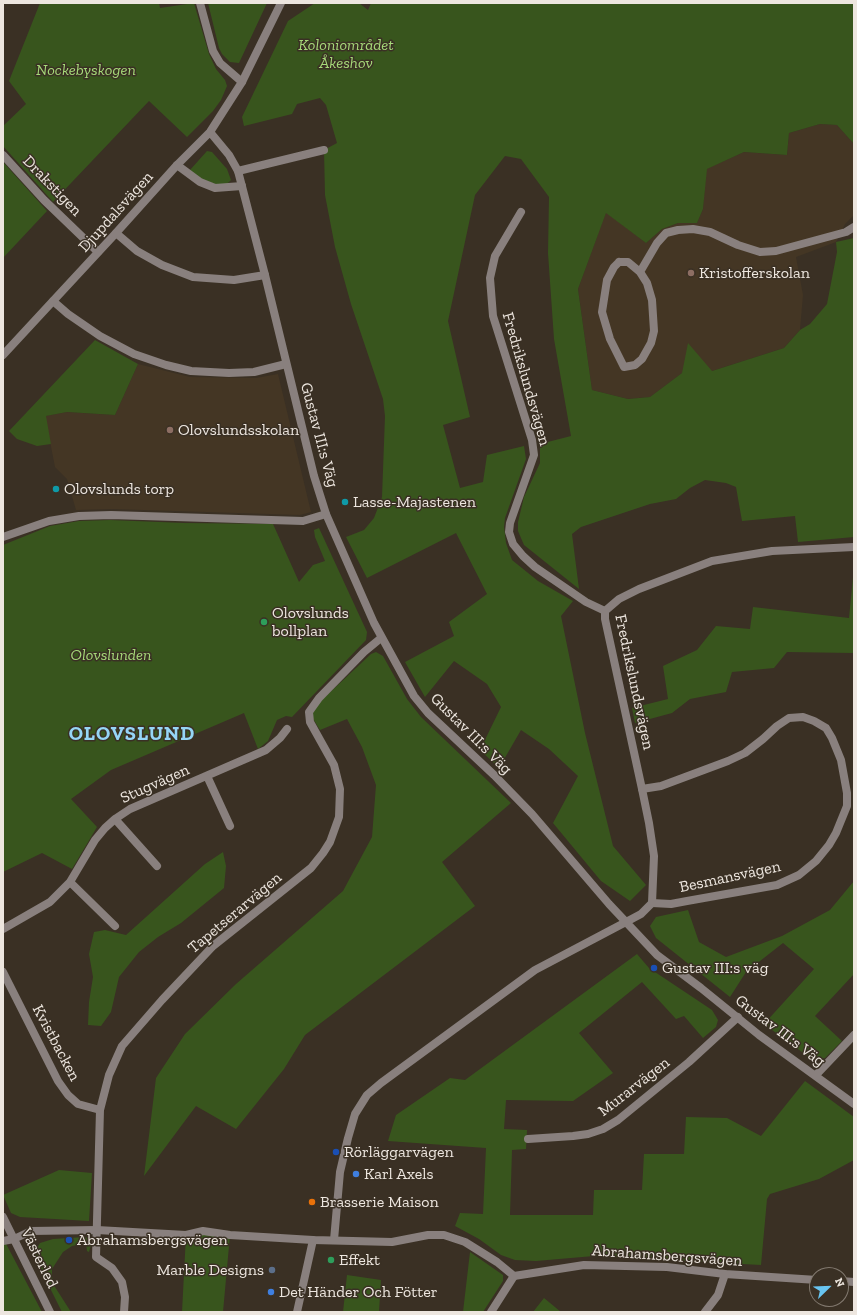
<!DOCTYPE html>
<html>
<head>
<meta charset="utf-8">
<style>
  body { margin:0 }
  #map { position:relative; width:857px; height:1315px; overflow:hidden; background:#3a3024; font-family:"Zilla Slab",serif }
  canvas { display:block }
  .frame { position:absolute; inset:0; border:4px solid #ede6df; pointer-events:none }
  .north { position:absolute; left:809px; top:1267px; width:40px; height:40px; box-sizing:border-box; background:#3a3024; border:1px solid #82796f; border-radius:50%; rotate:67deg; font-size:11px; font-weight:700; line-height:16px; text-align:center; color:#ede6df }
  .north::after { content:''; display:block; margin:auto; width:14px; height:18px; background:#68c4f0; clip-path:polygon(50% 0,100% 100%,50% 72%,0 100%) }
</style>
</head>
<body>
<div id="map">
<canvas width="857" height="1315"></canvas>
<div class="frame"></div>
<div class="north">N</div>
</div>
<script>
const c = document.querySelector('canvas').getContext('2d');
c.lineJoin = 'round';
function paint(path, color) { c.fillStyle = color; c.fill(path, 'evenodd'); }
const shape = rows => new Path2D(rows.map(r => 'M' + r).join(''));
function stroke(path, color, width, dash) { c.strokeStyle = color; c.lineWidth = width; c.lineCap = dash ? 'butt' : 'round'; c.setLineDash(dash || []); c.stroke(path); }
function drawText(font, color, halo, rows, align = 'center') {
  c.font = font + ' "Zilla Slab",serif'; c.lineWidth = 3; c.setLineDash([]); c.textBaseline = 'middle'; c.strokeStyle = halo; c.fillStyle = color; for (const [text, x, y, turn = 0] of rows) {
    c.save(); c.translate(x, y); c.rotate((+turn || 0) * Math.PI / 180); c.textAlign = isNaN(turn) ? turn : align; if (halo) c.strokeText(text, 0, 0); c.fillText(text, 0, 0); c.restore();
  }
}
const built = shape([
  [820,124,837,125,854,144,854,215,845,224,836,242,796,257,803,295,800,330,784,348,712,371,682,373,650,397,628,399,592,390,578,289,606,212,646,243,662,229,678,223,697,223,703,209,706,169,744,152,787,155,789,133],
  [138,364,190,377,256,378,278,374,311,512,300,515,112,509,76,510,67,479,55,467,45,416,67,412,115,415]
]);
const green = shape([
  [40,3,159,3,160,8,194,3,209,54,216,69,225,80,227,86,221,100,213,111,187,137,149,101,53,202,3,146,3,126,26,104,9,81],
  [208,3,267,3,239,63,230,62,222,54,219,48],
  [315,3,359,3,368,10,371,3,854,3,854,144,837,125,820,124,789,133,787,155,744,152,707,169,703,209,697,223,678,223,662,229,646,243,606,213,578,289,592,390,628,399,650,397,682,373,688,343,712,371,784,348,800,330,810,324,827,304,837,252,836,242,854,238,854,537,798,542,795,516,742,521,736,487,726,483,705,480,690,488,676,499,650,504,581,527,572,534,579,589,524,545,518,531,518,522,524,497,540,463,540,444,571,436,554,339,548,253,549,197,521,159,505,156,475,195,448,321,470,417,443,425,460,488,483,482,487,455,524,446,526,459,505,518,504,527,506,543,512,560,538,581,573,601,561,616,585,733,613,846,646,885,630,901,601,881,553,823,578,776,549,749,521,730,499,768,480,750,501,707,487,684,454,661,425,697,405,662,454,636,449,622,487,594,456,533,367,578,346,537,364,530,374,518,382,497,385,416,383,399,351,304,335,247,325,195,324,150,337,143,326,105,320,98,297,104,292,114,244,126,242,117,288,21],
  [207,151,212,152,227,169,231,180,226,185,215,184,202,179,190,170],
  [3,162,47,211,3,258],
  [95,340,138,364,115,415,67,412,46,416,51,444,37,446,17,439,9,431],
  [110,520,184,523,273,524,299,582,313,565,325,561,315,537,314,530,319,528,367,632,366,640,292,717,286,716,277,720,268,741,258,749,244,713,111,770,71,799,97,827,72,869,42,853,3,872,3,545,50,526,79,521],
  [854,567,854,653,787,652,774,668,732,672,726,692,690,699,672,713,635,723,632,708,668,699,663,666,697,650,716,626,750,629,753,607,849,618],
  [376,652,383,656,407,699,421,717,511,803,442,862,475,906,305,1035,284,1069,236,1129,196,1106,144,1176,156,1078,185,1034,236,984,343,891,372,837,376,785,362,747,347,719,320,730,309,712,371,654],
  [223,852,226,866,224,888,181,923,158,937,139,952,119,977,111,1012,101,1026,88,1025,89,1002,93,977,89,954,94,932,105,930,126,935,205,864],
  [854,881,854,974,815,1016,842,1041,825,1058,817,1060,810,1058,764,1024,814,969,783,943,746,972,730,997,656,938,650,926,656,917,688,910,699,942,726,957,782,936,830,910],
  [637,954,649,968,712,1010,718,1020,716,1027,703,1038,684,1016,676,1019,642,982,579,1033,613,1073,573,1101,506,1100,504,1129,527,1130,526,1149,512,1150,510,1215,593,1215,594,1190,642,1190,644,1154,684,1154,686,1117,727,1118,761,1136,805,1081,854,1117,854,1160,819,1179,770,1194,767,1199,761,1265,594,1256,536,1261,515,1260,501,1255,479,1239,455,1226,460,1213,483,1214,486,1148,388,1141,396,1115,450,1078,465,1080],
  [59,1170,92,1173,89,1221,20,1217,11,1213,3,1195],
  [186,1235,230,1235,223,1312,182,1312],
  [85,1237,89,1239,91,1245,89,1252,87,1251,86,1243,72,1246,63,1252,52,1269,52,1277,55,1287,71,1312,62,1312,38,1264,36,1256,37,1248,40,1243,53,1239],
  [3,1238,42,1312,3,1312],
  [470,1252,503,1275,503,1281,483,1312,463,1312],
  [347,1275,381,1280,379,1312,343,1312],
  [544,1298,561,1312,533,1312]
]);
const minor = shape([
  [200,3,213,51,220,63,242,82],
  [3,155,44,200,98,252],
  [177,165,200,182,215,188,242,186],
  [238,171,324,150],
  [521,212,495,256,490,278,493,316,532,440,534,455,510,523,509,532,513,544,523,556,535,567,586,602,605,611],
  [116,233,137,251,162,265,193,277,234,280,265,275],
  [619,262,628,262,640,272,647,283,652,300,654,331,651,343,642,359,635,365,624,367,610,339,602,312,607,280,614,267,619,262],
  [640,272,657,243,666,233,678,230,693,229,710,232,738,245,760,252,776,251,846,232,854,227],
  [53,301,68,314,100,336,134,354,166,365,191,371,229,373,254,372,286,364],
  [3,537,49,521,79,516,111,515,303,521,326,514],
  [207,776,230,826],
  [642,789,661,786,728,761,745,753,763,739,777,726,789,718,803,717,814,721,826,728,832,738,841,760,847,793,847,806,836,833,829,845,816,861,799,875,777,885,687,901,671,904,652,903],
  [115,819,157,866],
  [70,882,115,926],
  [3,929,50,902,70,882,95,840,105,828,115,819,130,809,266,750,280,738,287,729],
  [3,972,58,1081,68,1095,78,1104,100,1110],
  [816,1075,854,1035],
  [528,1139,573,1136,588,1134,603,1129,618,1120,689,1062,738,1017],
  [334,1240,340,1172,348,1138,355,1114,367,1095,381,1083,535,970,626,922],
  [3,1241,14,1239],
  [124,1312,125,1297,122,1282,112,1268,96,1257,100,1110,109,1075,122,1046,162,1000,213,946,311,868,323,853,330,842,339,817,340,789,334,765,310,722,309,712,319,698,364,652,381,638],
  [297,1312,313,1240],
  [491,1312,514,1276],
  [705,1312,718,1295,725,1274]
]);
const tertiary = shape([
  [210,132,229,155,238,171,265,275,314,476,326,514,374,623,414,696,428,713,494,775,532,814,609,904,657,955,701,988,759,1035,854,1104],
  [3,355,116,233,177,165,210,132,242,82,281,3],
  [626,922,641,914,652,903,654,856,649,823,642,789,605,619,605,611,619,599,639,589,712,561,772,551,854,547],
  [3,1217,50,1312],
  [14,1239,31,1231,97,1230,186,1235,203,1231,230,1235,313,1240,392,1242,428,1235,444,1235,465,1242,497,1262,514,1276,584,1265,667,1267,725,1274,817,1280],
  [841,1281,854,1282]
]);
const markers = [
  [691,273,4,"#8d6e63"],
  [170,430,4,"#8d6e63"],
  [56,489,4,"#0f9aa8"],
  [345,502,4,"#0f9aa8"],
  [264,622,4,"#2e9e5b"],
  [654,968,4,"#1a4fb4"],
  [336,1152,4,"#1a4fb4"],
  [356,1174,4,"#3f7fe0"],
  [312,1202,4,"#e8710a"],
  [69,1240,4,"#1a4fb4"],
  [331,1260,4,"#2e9e5b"],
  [272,1270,4,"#5c6f8a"],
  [271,1292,4,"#3f7fe0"]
];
const parkNames = [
  ["Koloniområdet",346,45],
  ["Åkeshov",346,63],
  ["Nockebyskogen",86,70],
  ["Olovslunden",111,655]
];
const streetNames = [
  ["Drakstigen",52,186,46],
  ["Djupdalsvägen",116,212,-48],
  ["Fredrikslundsvägen",526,379,74],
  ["Gustav III:s Väg",319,435,75],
  ["Fredrikslundsvägen",634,682,78],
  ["Gustav III:s Väg",471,734,45],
  ["Stugvägen",155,784,-24],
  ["Besmansvägen",730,877,-12],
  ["Tapetserarvägen",235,913,-40],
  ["Gustav III:s Väg",780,1031,37],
  ["Kvistbacken",56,1043,62],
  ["Murarvägen",634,1087,-38],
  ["Abrahamsbergsvägen",667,1256,4],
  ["Västerled",39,1258,64]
];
const poiNames = [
  ["Kristofferskolan",699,273],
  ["Olovslundsskolan",178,430],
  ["Olovslunds torp",64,489],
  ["Lasse-Majastenen",353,502],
  ["Olovslunds",272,613],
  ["bollplan",272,631],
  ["Gustav III:s väg",662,968],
  ["Rörläggarvägen",344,1152],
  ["Karl Axels",364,1174],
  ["Brasserie Maison",320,1202],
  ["Abrahamsbergsvägen",77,1240],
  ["Effekt",339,1260],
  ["Marble Designs",264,1270,"right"],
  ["Det Händer Och Fötter",279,1292]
];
const districtNames = [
  ["OLOVSLUND",132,734]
];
paint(built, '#443624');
paint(green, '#38551d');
stroke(minor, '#89807e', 8);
stroke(tertiary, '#89807e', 8);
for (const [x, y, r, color] of markers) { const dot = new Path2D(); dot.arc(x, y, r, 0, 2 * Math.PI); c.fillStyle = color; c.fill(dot); stroke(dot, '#3a3024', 1.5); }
drawText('italic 16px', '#a6da79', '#3a3024', parkNames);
drawText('16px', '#ede6df', '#3a3024', streetNames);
drawText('16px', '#ede6df', '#3a3024', poiNames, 'left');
c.letterSpacing = '1px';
drawText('bold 20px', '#95d5f6', '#3a3024', districtNames);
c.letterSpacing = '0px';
</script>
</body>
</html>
